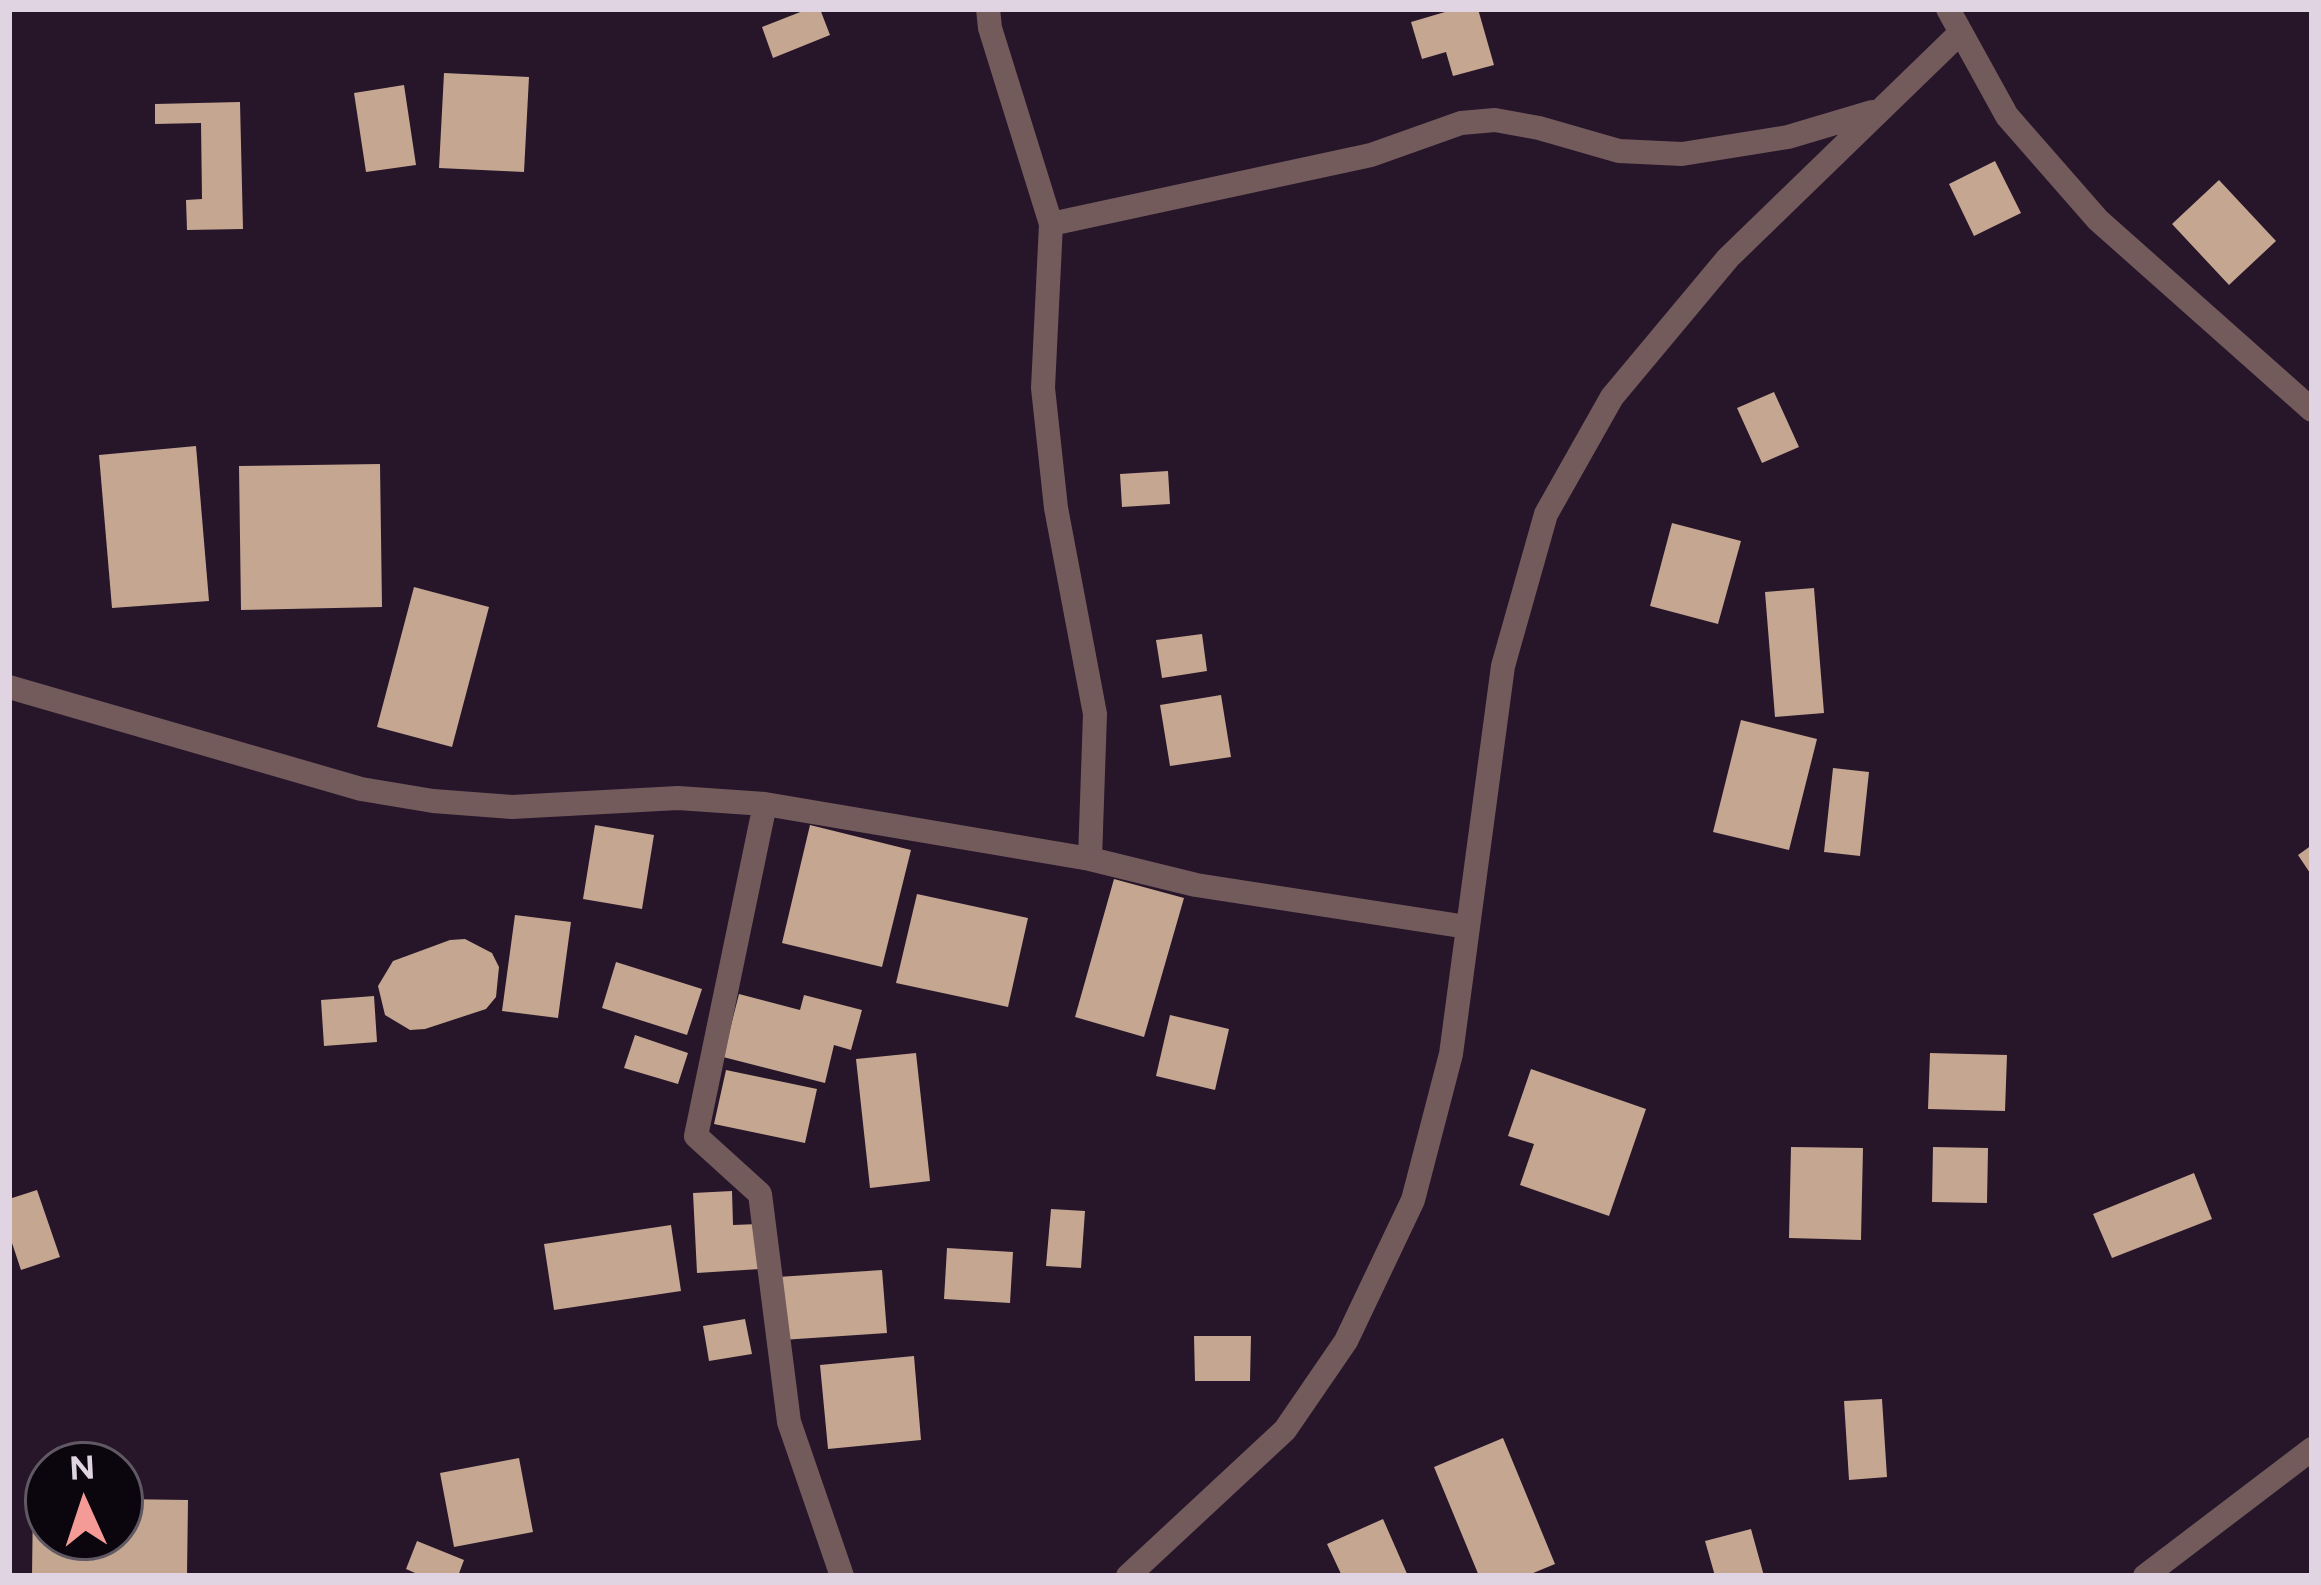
<!DOCTYPE html>
<html>
<head>
<meta charset="utf-8">
<style>
  body { margin:0 }
  #map { position:relative; width:2321px; height:1585px; overflow:hidden; background:#27152a; font-family:Figtree,sans-serif }
  canvas { display:block }
  .frame { position:absolute; inset:0; border:12px solid #e0d4e2; pointer-events:none }
  .north { position:absolute; left:24px; top:1441px; width:120px; height:120px; box-sizing:border-box; background:#0b050d; border:3px solid #605862; border-radius:50%; rotate:357deg; font-size:33px; font-weight:700; line-height:48px; text-align:center; color:#e0d4e2 }
  .north::after { content:''; display:block; margin:auto; width:42px; height:54px; background:#f59b97; clip-path:polygon(50% 0,100% 100%,50% 72%,0 100%) }
</style>
</head>
<body>
<div id="map">
<canvas width="2321" height="1585"></canvas>
<div class="frame"></div>
<div class="north">N</div>
</div>
<script>
const c = document.querySelector('canvas').getContext('2d');
c.lineJoin = 'round';
function paint(path, color) { c.fillStyle = color; c.fill(path, 'evenodd'); }
const shape = rows => new Path2D(rows.map(r => 'M' + r).join(''));
function stroke(path, color, width, dash) { c.strokeStyle = color; c.lineWidth = width; c.lineCap = dash ? 'butt' : 'round'; c.setLineDash(dash || []); c.stroke(path); }
const building = shape([
  [808,9,820,9,830,35,773,58,762,27],
  [1445,9,1478,9,1494,65,1453,76,1446,52,1422,59,1411,22,1445,12],
  [444,73,529,77,524,172,439,168],
  [404,85,416,165,366,172,354,93],
  [240,102,243,229,187,230,186,200,202,199,201,123,155,124,155,104],
  [1995,161,2021,213,1974,236,1949,184],
  [2219,180,2276,241,2229,285,2172,224],
  [1774,392,1799,447,1762,463,1737,408],
  [196,446,209,601,112,608,99,455],
  [380,464,382,607,241,610,239,466],
  [1168,471,1170,504,1122,507,1120,474],
  [1672,523,1741,541,1718,624,1650,606],
  [414,587,489,607,452,747,377,727],
  [1814,588,1824,713,1775,717,1765,592],
  [1202,634,1207,671,1162,678,1156,640],
  [1221,695,1231,757,1170,766,1160,705],
  [1741,720,1817,739,1789,850,1713,832],
  [1833,768,1869,772,1860,856,1824,852],
  [595,825,654,835,642,909,583,899],
  [810,825,911,850,882,967,782,943],
  [2312,845,2312,876,2298,855],
  [1114,879,1184,898,1144,1037,1075,1017],
  [917,894,1028,918,1008,1007,896,983],
  [515,915,571,922,558,1018,502,1011],
  [465,939,492,953,499,967,496,997,486,1009,425,1029,410,1030,385,1015,378,986,393,961,450,940],
  [616,962,702,989,687,1035,602,1008],
  [739,994,800,1010,804,995,862,1010,851,1050,834,1045,825,1083,723,1057],
  [374,996,377,1042,324,1046,321,1000],
  [1170,1015,1229,1029,1215,1090,1156,1076],
  [635,1035,688,1053,678,1084,624,1068],
  [916,1053,930,1181,870,1188,856,1059],
  [1930,1053,2007,1055,2005,1111,1928,1109],
  [1531,1069,1646,1109,1609,1216,1520,1185,1534,1144,1508,1136],
  [726,1070,817,1089,805,1143,714,1124],
  [1791,1147,1863,1148,1861,1240,1789,1238],
  [1933,1147,1988,1148,1987,1203,1932,1202],
  [2194,1173,2212,1219,2112,1258,2093,1214],
  [37,1190,60,1257,21,1270,9,1234,9,1199],
  [732,1191,733,1225,758,1224,760,1269,697,1273,693,1193],
  [1051,1209,1085,1211,1081,1268,1046,1266],
  [671,1225,681,1291,554,1310,544,1244],
  [947,1248,1013,1252,1010,1303,944,1299],
  [882,1270,887,1333,782,1340,778,1277],
  [745,1319,752,1354,709,1361,703,1326],
  [1194,1336,1251,1336,1250,1381,1195,1381],
  [914,1356,921,1440,828,1449,820,1365],
  [1882,1399,1887,1477,1849,1480,1844,1401],
  [1503,1438,1555,1564,1526,1576,1479,1576,1434,1467],
  [519,1458,533,1532,454,1547,440,1473],
  [33,1498,48,1498,48,1537,120,1537,120,1499,188,1500,187,1576,32,1576],
  [1383,1519,1408,1576,1342,1576,1327,1544],
  [1751,1529,1764,1576,1715,1576,1705,1541],
  [417,1541,464,1560,458,1576,422,1576,406,1569]
]);
const street = shape([
  [988,9,990,28,1051,224,1043,388,1056,508,1095,714,1090,859],
  [1948,9,2007,116,2098,220,2312,410],
  [1051,224,1371,155,1461,123,1495,120,1539,128,1619,151,1682,154,1788,137,1872,112],
  [9,687,361,789,433,801,512,807,678,798,765,804,1090,859,1196,885,1467,927],
  [765,804,696,1136,760,1194,789,1422,842,1576],
  [1128,1576,1285,1430,1346,1341,1413,1200,1451,1054,1503,666,1546,514,1612,397,1728,258,1959,34],
  [2145,1576,2312,1449]
]);
paint(building, '#c4a691');
stroke(street, '#735b5c', 24);
</script>
</body>
</html>
